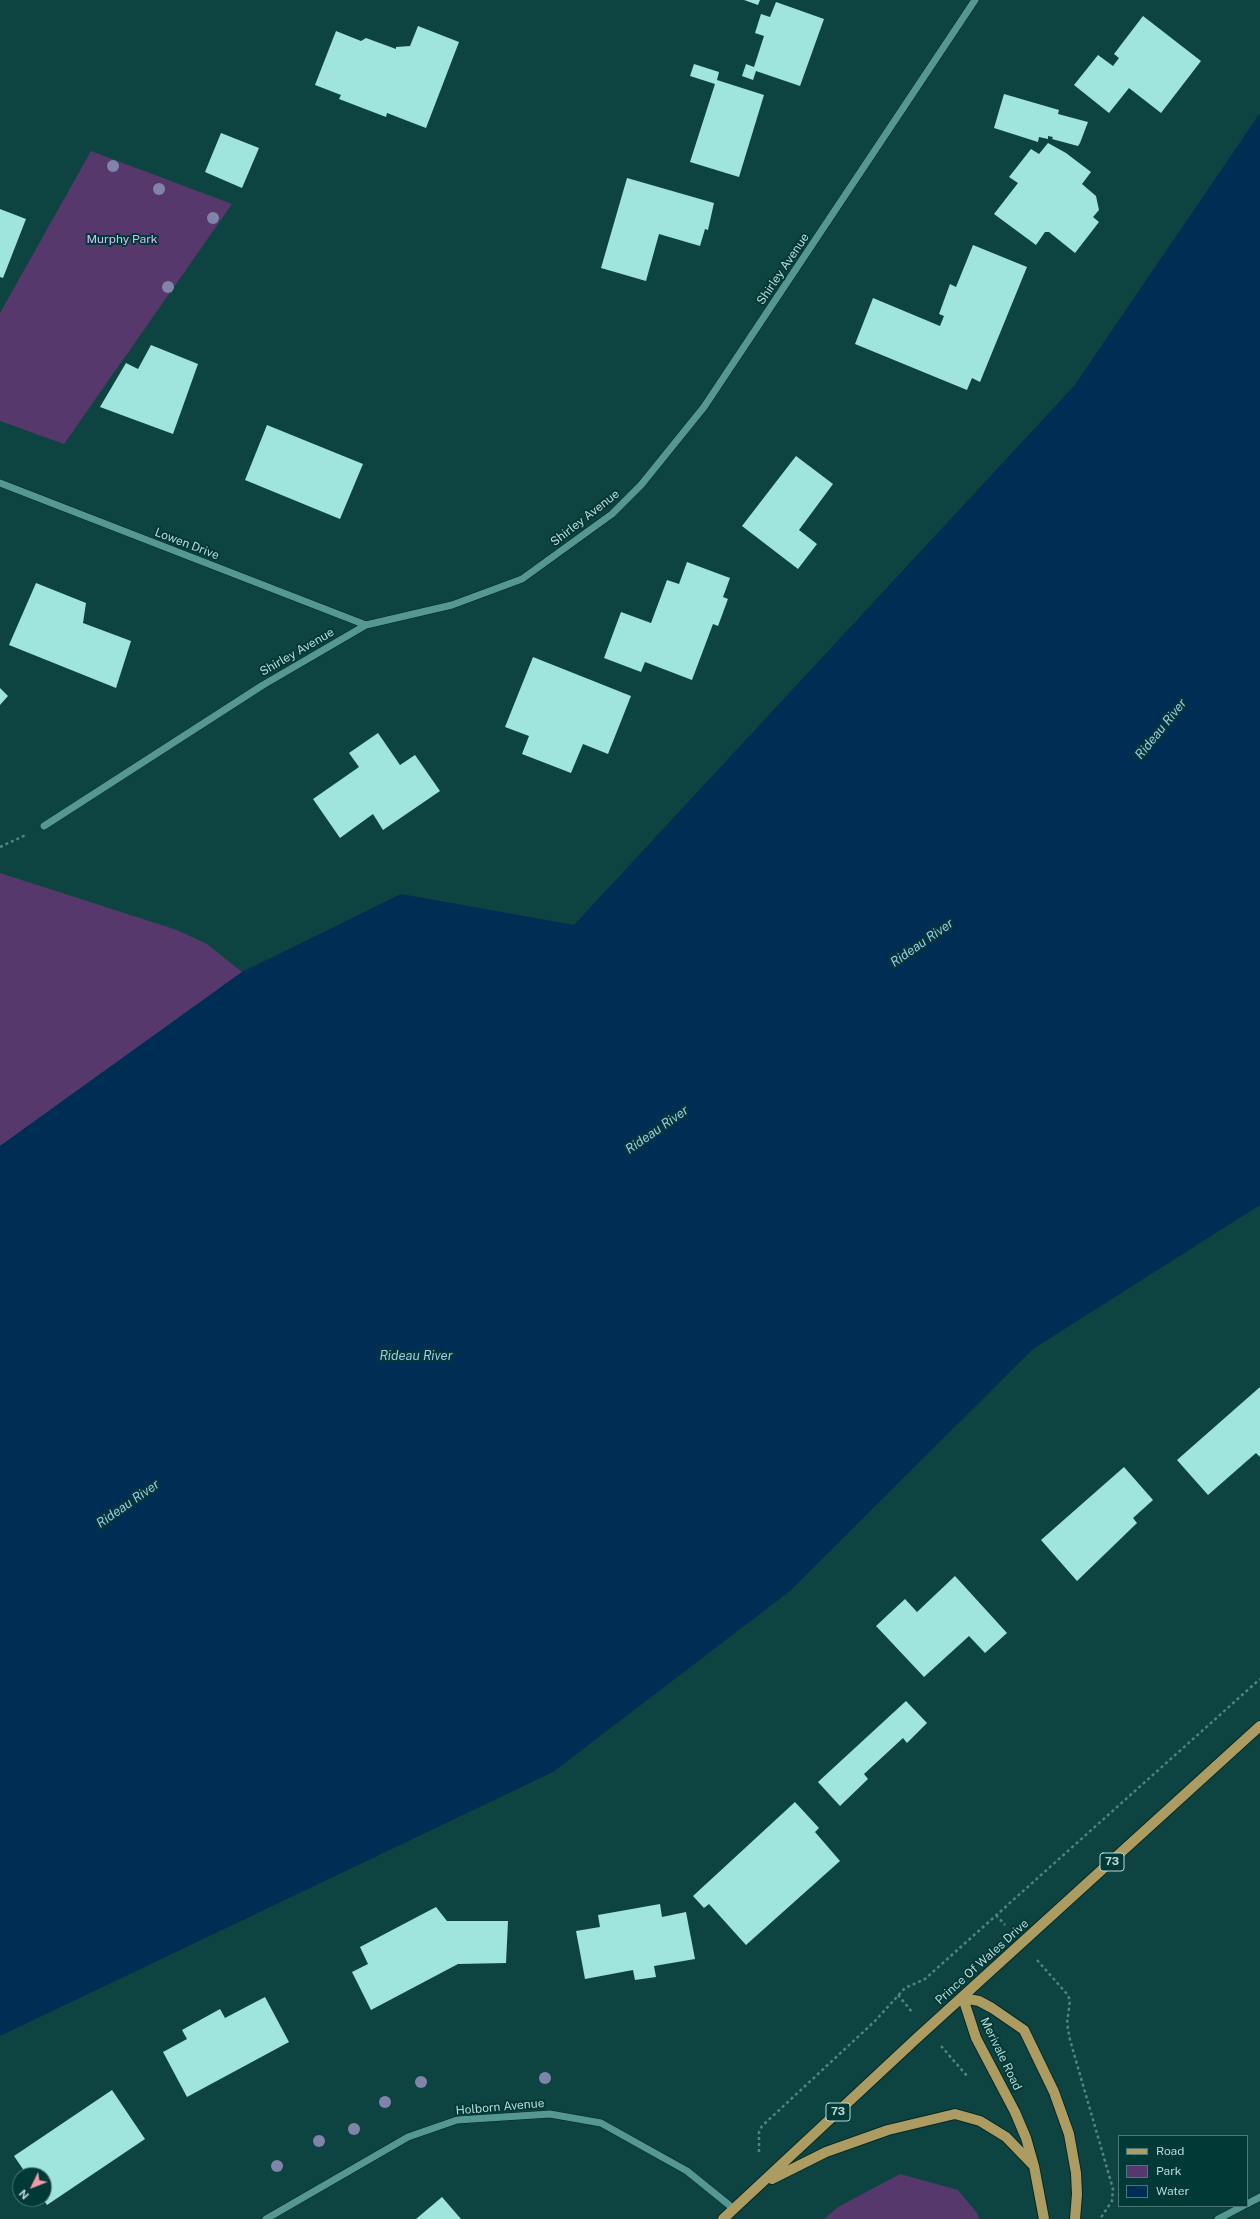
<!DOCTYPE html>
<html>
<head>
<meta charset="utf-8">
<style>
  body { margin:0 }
  #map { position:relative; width:1260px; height:2219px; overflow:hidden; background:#0d4441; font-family:"Public Sans",sans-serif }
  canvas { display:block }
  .legend { position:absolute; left:1118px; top:2135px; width:130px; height:72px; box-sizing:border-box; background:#003936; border:1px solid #4a7976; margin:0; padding:5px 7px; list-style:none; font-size:12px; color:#badad7 }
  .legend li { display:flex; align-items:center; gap:8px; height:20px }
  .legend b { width:20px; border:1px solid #4a7976 }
  .north { position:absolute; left:12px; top:2167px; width:40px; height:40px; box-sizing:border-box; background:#003936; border:1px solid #4a7976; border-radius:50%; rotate:227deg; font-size:11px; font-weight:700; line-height:16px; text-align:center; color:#badad7 }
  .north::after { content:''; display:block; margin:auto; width:14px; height:18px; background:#f39aa8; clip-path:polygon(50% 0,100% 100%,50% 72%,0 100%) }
</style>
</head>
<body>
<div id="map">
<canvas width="1260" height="2219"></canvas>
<ul class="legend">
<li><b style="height:5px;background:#ad9c62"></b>Road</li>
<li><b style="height:11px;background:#56386d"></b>Park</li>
<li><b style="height:11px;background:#002d53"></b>Water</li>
</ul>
<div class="north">N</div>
</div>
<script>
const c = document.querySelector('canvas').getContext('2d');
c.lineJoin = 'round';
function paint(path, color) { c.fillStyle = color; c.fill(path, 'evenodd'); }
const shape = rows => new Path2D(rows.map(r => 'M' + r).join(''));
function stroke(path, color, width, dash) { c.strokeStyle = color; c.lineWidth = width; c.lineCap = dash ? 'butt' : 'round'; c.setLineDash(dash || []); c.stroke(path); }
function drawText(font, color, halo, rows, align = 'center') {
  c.font = font + ' "Public Sans",sans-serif'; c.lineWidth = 4; c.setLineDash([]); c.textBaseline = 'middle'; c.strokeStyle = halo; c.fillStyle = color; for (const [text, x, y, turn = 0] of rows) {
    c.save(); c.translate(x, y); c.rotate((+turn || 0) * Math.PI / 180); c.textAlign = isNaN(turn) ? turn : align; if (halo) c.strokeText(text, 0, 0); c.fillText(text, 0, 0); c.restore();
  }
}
const green = shape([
  [91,151,232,204,64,444,0,421,0,313],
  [0,873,177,930,207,944,242,972,0,1146],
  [900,2174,958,2190,977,2213,979,2219,824,2219,838,2207]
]);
const water = shape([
  [1260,113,1260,1205,1033,1349,790,1591,553,1772,0,2036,0,1146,242,972,401,894,574,925,1074,386]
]);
const building = shape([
  [744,0,760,0,758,5],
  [776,2,824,19,800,86,756,71,753,80,742,76,746,64,754,67,764,36,755,33,761,14,770,17],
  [1143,16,1201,61,1161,113,1129,88,1109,113,1074,85,1098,55,1113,66,1119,58,1114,54],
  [418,26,459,42,426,128,387,113,386,117,339,99,341,95,315,85,336,31,361,41,366,38,396,49,396,47,410,46],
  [694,64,719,72,717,80,764,95,739,177,690,162,715,84,690,76],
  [1004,94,1059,110,1058,114,1088,122,1080,143,1078,146,1052,139,1053,137,1048,136,1048,139,1039,137,1038,142,994,128],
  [221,133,259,148,242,188,205,172],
  [1048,143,1066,153,1091,172,1082,184,1096,196,1099,210,1093,217,1099,222,1075,253,1049,232,1045,232,1036,245,994,214,1018,183,1009,177,1031,149,1039,154],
  [627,178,714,203,708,230,705,229,700,246,659,234,646,281,601,268],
  [0,209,26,219,3,278,0,277],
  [973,245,1027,267,980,382,972,378,967,390,855,344,873,298,940,326,944,316,939,314,950,284,956,287],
  [151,345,198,364,173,434,100,407,126,363,138,369],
  [267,425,363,464,340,519,245,480],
  [796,456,833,484,799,530,817,544,798,569,742,526],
  [687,562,730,578,723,597,728,599,718,626,713,624,692,680,645,662,641,672,604,658,621,612,651,623,667,580,679,584],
  [36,583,86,603,83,623,131,641,116,688,9,645],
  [533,657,631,696,608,754,583,744,571,773,522,754,529,736,505,727],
  [0,688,8,696,0,705],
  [378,733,400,765,415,755,440,791,383,830,373,814,340,838,313,799,359,767,349,753],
  [1260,1387,1260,1457,1256,1453,1208,1495,1177,1460],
  [1124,1467,1153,1500,1133,1518,1137,1523,1077,1581,1041,1540],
  [955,1576,1007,1633,985,1653,969,1636,924,1677,876,1626,905,1599,917,1612],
  [906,1701,927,1723,907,1743,903,1738,864,1774,868,1779,840,1806,818,1782],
  [795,1802,819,1828,815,1832,840,1861,746,1945,709,1904,704,1908,693,1896],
  [660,1904,662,1917,686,1912,695,1959,654,1966,656,1977,635,1980,633,1970,585,1979,576,1931,600,1927,598,1915],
  [436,1907,447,1921,508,1921,506,1963,458,1964,371,2010,352,1972,368,1964,360,1947],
  [265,1997,289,2042,187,2097,163,2052,187,2039,182,2030,220,2009,225,2018],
  [112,2090,145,2139,47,2205,43,2199,44,2175,27,2175,14,2156],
  [442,2197,461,2219,416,2219]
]);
const path = shape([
  [0,847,26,835],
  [996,1915,1005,1925],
  [1037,1960,1067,1994,1070,2000,1067,2023,1070,2040,1113,2189,1112,2201,1100,2219],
  [898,1995,912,2012],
  [941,2046,968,2077],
  [759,2152,759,2132,762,2126,875,2021,905,1988,925,1979,1260,1679]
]);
const minor = shape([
  [0,483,366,625],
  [44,826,263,685,366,625,452,605,522,579,612,514,641,485,704,407,975,0],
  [1247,2204,1260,2197],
  [266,2219,408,2137,457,2120,550,2114,601,2123,687,2171,734,2209],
  [1218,2219,1243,2206]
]);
const major = shape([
  [963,1998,979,2001,992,2008,1024,2030,1054,2092,1069,2134,1076,2173,1077,2194,1075,2219],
  [963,1998,976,2038,1015,2112,1026,2138,1034,2166,1044,2219],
  [772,2179,826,2152,888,2130,955,2114,980,2121,1006,2137,1034,2166],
  [723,2219,917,2038,1260,1726]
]);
const trees = [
  [113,166],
  [159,189],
  [213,218],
  [168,287],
  [545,2078],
  [421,2082],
  [385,2102],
  [354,2129],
  [319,2141],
  [277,2166]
];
const shields = [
  [1112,1862,24],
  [838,2112,24]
];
const shieldNames = [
  ["73",1112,1862],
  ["73",838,2112]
];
const parkNames = [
  ["Murphy Park",122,239]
];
const streetNames = [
  ["Shirley Avenue",783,269,-56],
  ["Shirley Avenue",585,518,-38],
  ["Lowen Drive",187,544,21],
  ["Shirley Avenue",297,652,-30],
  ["Prince Of Wales Drive",982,1962,-42],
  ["Merivale Road",1001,2054,64],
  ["Holborn Avenue",500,2107,-5]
];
const waterNames = [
  ["Rideau River",1161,729,-51],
  ["Rideau River",922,943,-35],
  ["Rideau River",657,1130,-35],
  ["Rideau River",416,1356],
  ["Rideau River",128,1504,-35]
];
paint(green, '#56386d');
paint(water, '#002d53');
paint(building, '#a0e4de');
stroke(minor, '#032826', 8);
stroke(major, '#032826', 12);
stroke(path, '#54827f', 2.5, [3, 3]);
stroke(minor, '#559893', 7);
stroke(major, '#ad9c62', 10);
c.fillStyle = '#8084a8';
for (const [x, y] of trees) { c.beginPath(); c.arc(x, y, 6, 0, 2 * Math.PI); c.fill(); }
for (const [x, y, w] of shields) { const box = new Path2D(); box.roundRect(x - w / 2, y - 9, w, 18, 3); c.fillStyle = '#003936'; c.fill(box); stroke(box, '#badad7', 1); }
drawText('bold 11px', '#badad7', null, shieldNames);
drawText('12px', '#deb8fc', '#003936', parkNames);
drawText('12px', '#badad7', '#003936', streetNames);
drawText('italic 13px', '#9fc5eb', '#003936', waterNames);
</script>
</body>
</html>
